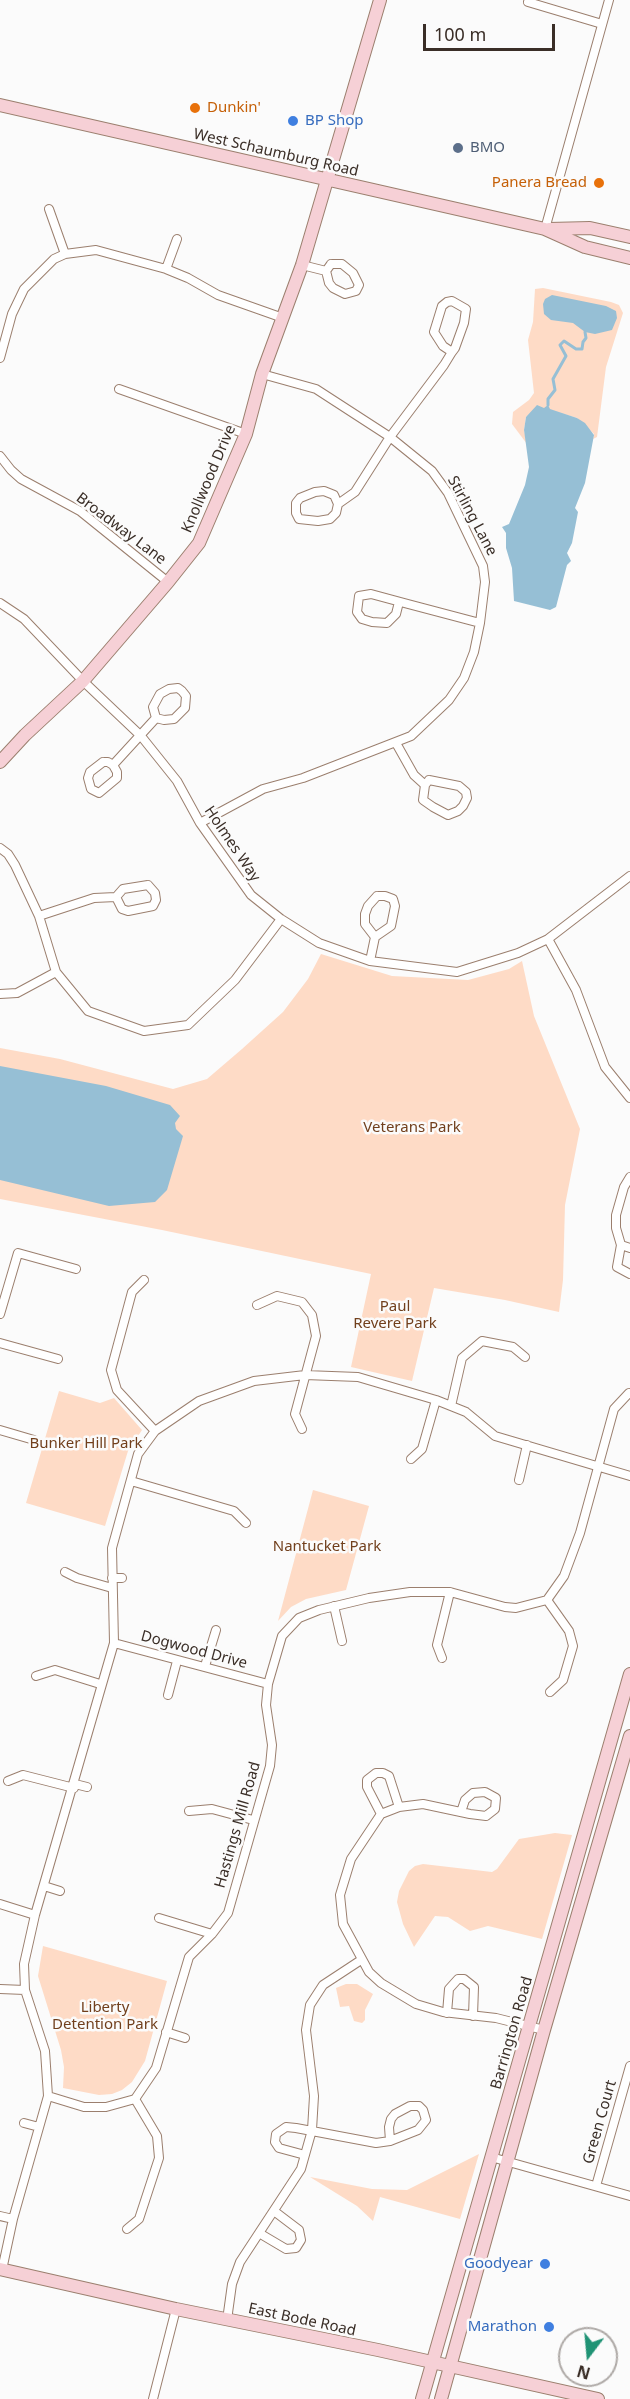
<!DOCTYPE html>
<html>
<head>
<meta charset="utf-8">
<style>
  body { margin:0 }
  #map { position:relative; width:630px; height:2399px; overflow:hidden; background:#fbfbfb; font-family:"Noto Sans",sans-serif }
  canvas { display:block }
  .north { position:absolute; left:558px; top:2327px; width:60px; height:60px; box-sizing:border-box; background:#fbfbfb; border:2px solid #aea9a6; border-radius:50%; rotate:196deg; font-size:16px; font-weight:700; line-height:24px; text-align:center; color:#3a2e27 }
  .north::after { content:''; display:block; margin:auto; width:21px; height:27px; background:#209375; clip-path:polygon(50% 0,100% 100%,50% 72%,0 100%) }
  .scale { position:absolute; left:423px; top:24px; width:132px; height:27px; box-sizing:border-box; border:3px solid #3a2e27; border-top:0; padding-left:8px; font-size:18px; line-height:21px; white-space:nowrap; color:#3a2e27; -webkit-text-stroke:4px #fbfbfb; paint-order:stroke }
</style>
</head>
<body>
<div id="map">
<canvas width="630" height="2399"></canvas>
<div class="north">N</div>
<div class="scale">100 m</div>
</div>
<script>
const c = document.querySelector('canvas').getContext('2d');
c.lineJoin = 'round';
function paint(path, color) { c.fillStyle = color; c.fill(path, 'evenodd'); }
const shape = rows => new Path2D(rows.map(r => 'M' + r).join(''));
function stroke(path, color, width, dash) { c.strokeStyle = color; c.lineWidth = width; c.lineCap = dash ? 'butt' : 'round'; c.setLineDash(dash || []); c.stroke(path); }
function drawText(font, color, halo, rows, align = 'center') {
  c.font = font + ' "Noto Sans",sans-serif'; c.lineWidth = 5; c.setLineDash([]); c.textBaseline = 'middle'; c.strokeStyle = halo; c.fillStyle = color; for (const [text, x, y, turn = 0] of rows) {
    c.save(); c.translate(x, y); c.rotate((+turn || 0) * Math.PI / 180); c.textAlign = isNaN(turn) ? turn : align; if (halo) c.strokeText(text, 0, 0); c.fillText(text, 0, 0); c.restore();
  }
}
const green = shape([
  [543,288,611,302,619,305,623,313,606,367,597,437,593,439,594,434,577,418,544,408,535,410,526,417,524,430,527,444,512,424,513,412,529,400,534,393,528,340,533,322,535,289],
  [321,954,392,976,468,980,509,969,522,961,534,1016,580,1129,565,1205,563,1280,559,1312,505,1300,434,1288,412,1381,351,1367,371,1274,162,1230,0,1199,0,1048,60,1059,173,1089,207,1079,242,1049,283,1012,308,979],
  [59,1391,100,1403,114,1398,142,1430,128,1451,105,1526,26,1503],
  [313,1490,369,1506,346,1590,306,1599,291,1607,278,1621],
  [555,1833,572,1835,542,1939,488,1926,470,1931,448,1917,435,1916,414,1947,403,1924,397,1902,399,1891,409,1871,415,1866,423,1864,492,1872,497,1869,519,1839],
  [43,1946,167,1981,145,2061,132,2082,122,2090,112,2094,99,2095,63,2088,64,2067,61,2050,38,1976],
  [346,1984,357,1984,373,1994,365,2010,365,2020,362,2023,354,2021,349,2006,340,2007,336,1988],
  [479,2154,460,2219,380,2197,373,2221,357,2206,310,2177,372,2189,407,2190]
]);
const water = shape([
  [552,295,606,306,616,311,617,318,612,330,595,334,585,332,573,323,551,320,544,314,543,304,545,299],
  [537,405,544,408,548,405,550,409,577,418,585,423,594,435,585,483,575,508,578,512,572,543,567,553,571,561,567,565,556,607,550,610,514,601,512,568,506,548,506,533,502,527,509,524,525,485,529,467,524,430,526,417],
  [0,1066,106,1086,170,1105,180,1116,175,1123,176,1129,183,1136,167,1190,155,1202,109,1206,0,1180]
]);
const stream = shape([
  [548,405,548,399,555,390,553,379,566,356,560,345,564,341,576,349,582,349,583,342,586,338,585,332]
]);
const street = shape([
  [528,2,602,24],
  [49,209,65,254],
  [545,229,609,0],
  [331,264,342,264,353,273,359,285,356,291,345,294,333,288,329,283,326,271,331,264],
  [302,265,326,271],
  [166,269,177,239],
  [0,358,12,314,24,289,54,259,65,254,96,250,166,269,188,278,218,295,283,318],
  [119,389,246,434],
  [0,456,11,470,21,479,80,511,168,582],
  [338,504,334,495,324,491,315,492,300,498,296,503,296,513,299,519,318,521,330,519,336,513,338,504,355,492,390,437,444,365,452,352,455,348,464,323,466,309,452,301,447,302,442,306,434,332,443,346,452,352],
  [399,602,396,614,387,623,372,622,362,619,357,612,359,596,371,594,408,604,480,623],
  [0,603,24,619,83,681,141,736,177,781,200,823,251,895,281,919,319,943,370,961,457,972,518,953,548,939,630,876],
  [396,743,414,775,425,785],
  [103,762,108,762,113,765,117,772,117,778,99,793,91,789,88,778,90,772,103,762],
  [113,765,156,718,153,707,160,694,169,689,178,688,182,691,186,696,185,708,174,719,164,720,156,718],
  [429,780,459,786,466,792,467,798,463,806,458,811,448,815,433,807,423,800,425,785,429,780],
  [200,823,263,789,303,778,411,736,449,700,464,678,474,652,480,623,485,582,483,566,448,493,432,471,390,437,316,389,262,374],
  [0,848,8,854,15,865,39,916,56,972,88,1011,144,1031,188,1025,235,980,281,919],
  [148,885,155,893,156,900,153,906,128,911,122,909,116,897,123,889,148,885],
  [377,896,385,896,393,899,395,906,391,926,375,937,365,924,365,914,368,906,377,896],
  [39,916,94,898,116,897],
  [548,939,576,990,605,1067,630,1098],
  [370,961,375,937],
  [0,994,17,993,56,972],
  [621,1245,616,1228,616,1215,624,1187,630,1177],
  [621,1245,617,1267,630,1274],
  [621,1245,630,1248],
  [144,1280,132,1292,111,1370,117,1390,155,1431],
  [257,1305,277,1296,302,1302,312,1315,316,1336,295,1414,302,1429],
  [0,1314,18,1253,76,1269],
  [0,1343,58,1359],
  [451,1406,462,1358,482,1341,513,1347,525,1357],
  [0,1430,34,1440],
  [411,1459,422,1449,436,1400],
  [519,1480,527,1445],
  [131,1481,234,1511,246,1523],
  [65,1572,77,1578,112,1588],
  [112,1578,122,1578],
  [547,1600,569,1631,573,1646,563,1680,550,1692],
  [334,1606,342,1641],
  [114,1643,268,1684],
  [442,1658,437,1645,450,1592],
  [205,1666,216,1630],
  [36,1676,55,1670,100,1684],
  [168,1695,177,1661],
  [8,1781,23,1775,74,1788],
  [75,1784,87,1787],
  [189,1811,212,1809,253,1820],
  [461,1812,465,1800,473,1793,485,1792,496,1798,495,1809,486,1816,470,1814,423,1804,399,1807,381,1814,351,1859,340,1895,343,1924,369,1972,381,1983,416,2004,443,2012,496,2018,544,2030],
  [381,1814,367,1787,367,1780,376,1773,383,1773,389,1776,399,1807],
  [44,1886,60,1891],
  [0,1904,35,1915],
  [159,1918,212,1934],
  [0,1989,25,1990],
  [447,2013,449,1989,458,1979,464,1979,474,1987,473,2016],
  [166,2032,185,2038],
  [48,2096,84,2107,106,2107,135,2099,156,2068,189,1957,212,1934,228,1913,270,1766,272,1745,266,1705,268,1684,282,1636,299,1618,319,1610,369,1598,410,1592,450,1592,505,1607,516,1608,547,1600,564,1576,580,1533,614,1409,629,1393],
  [24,2123,39,2127],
  [305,2155,279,2148,275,2142,276,2134,286,2127,296,2128,376,2143,390,2141,418,2130,426,2120,423,2110,419,2106,410,2106,395,2114,391,2119,389,2127,390,2141],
  [491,2157,630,2196],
  [596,2186,630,2066],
  [0,2216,13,2219],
  [127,2229,139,2219,159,2158,157,2136,135,2099],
  [259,2233,286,2249,296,2248,301,2240,299,2230,274,2211],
  [2,2270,13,2219,48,2096,45,2051,25,1990,24,1964,35,1915,114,1643,112,1548,138,1454,155,1431,199,1401,254,1381,305,1375,358,1377,436,1400,466,1412,495,1436,630,1476],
  [227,2320,232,2284,240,2262,301,2169,312,2130,314,2096,306,2030,310,2005,323,1985,361,1960],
  [153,2399,176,2309]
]);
const secondary = shape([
  [0,105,545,229,585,247,630,258],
  [549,229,590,228,630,237],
  [0,762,25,735,83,681,168,582,199,543,246,434,262,374,302,265,380,0],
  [0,2269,176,2309,378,2350,598,2399],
  [422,2399,630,1674],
  [441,2399,544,2030,630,1736]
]);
const markers = [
  [195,108,6,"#e8710a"],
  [293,121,6,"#3f7fe0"],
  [458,148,6,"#5c6f8a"],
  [599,183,6,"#e8710a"],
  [545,2264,6,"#3f7fe0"],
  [549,2327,6,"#3f7fe0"]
];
const foodNames = [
  ["Dunkin'",207,108],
  ["Panera Bread",587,183,"right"]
];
const shopNames = [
  ["BP Shop",305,121,"left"],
  ["Goodyear",533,2264],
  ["Marathon",537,2327]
];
const serviceNames = [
  ["BMO",470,148]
];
const streetNames = [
  ["West Schaumburg Road",276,153,13],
  ["Knollwood Drive",209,479,-67],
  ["Stirling Lane",472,516,62],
  ["Broadway Lane",121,529,37],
  ["Holmes Way",232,844,56],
  ["Dogwood Drive",194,1650,15],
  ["Hastings Mill Road",238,1825,-74],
  ["Barrington Road",512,2033,-74],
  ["Green Court",600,2122,-74],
  ["East Bode Road",302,2320,12]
];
const parkNames = [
  ["Veterans Park",412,1128],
  ["Paul",395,1307],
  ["Revere Park",395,1324],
  ["Bunker Hill Park",86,1444],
  ["Nantucket Park",327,1547],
  ["Liberty",105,2008],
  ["Detention Park",105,2025]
];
paint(green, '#fedbc6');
paint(water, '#96bfd5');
stroke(stream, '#96bfd5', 3);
stroke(street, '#9b7f6e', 10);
stroke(secondary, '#9b7f6e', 14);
stroke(street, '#fff', 8);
stroke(secondary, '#f6d0d6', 12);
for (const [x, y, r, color] of markers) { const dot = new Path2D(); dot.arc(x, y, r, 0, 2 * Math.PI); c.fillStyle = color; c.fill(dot); stroke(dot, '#fbfbfb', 2); }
drawText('15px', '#c56008', '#fbfbfb', foodNames, 'left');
drawText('15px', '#366cbe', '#fbfbfb', shopNames, 'right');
drawText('15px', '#4e5e75', '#fbfbfb', serviceNames, 'left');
drawText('15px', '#3a2e27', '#fbfbfb', streetNames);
drawText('15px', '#713f1c', '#fbfbfb', parkNames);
</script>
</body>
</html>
